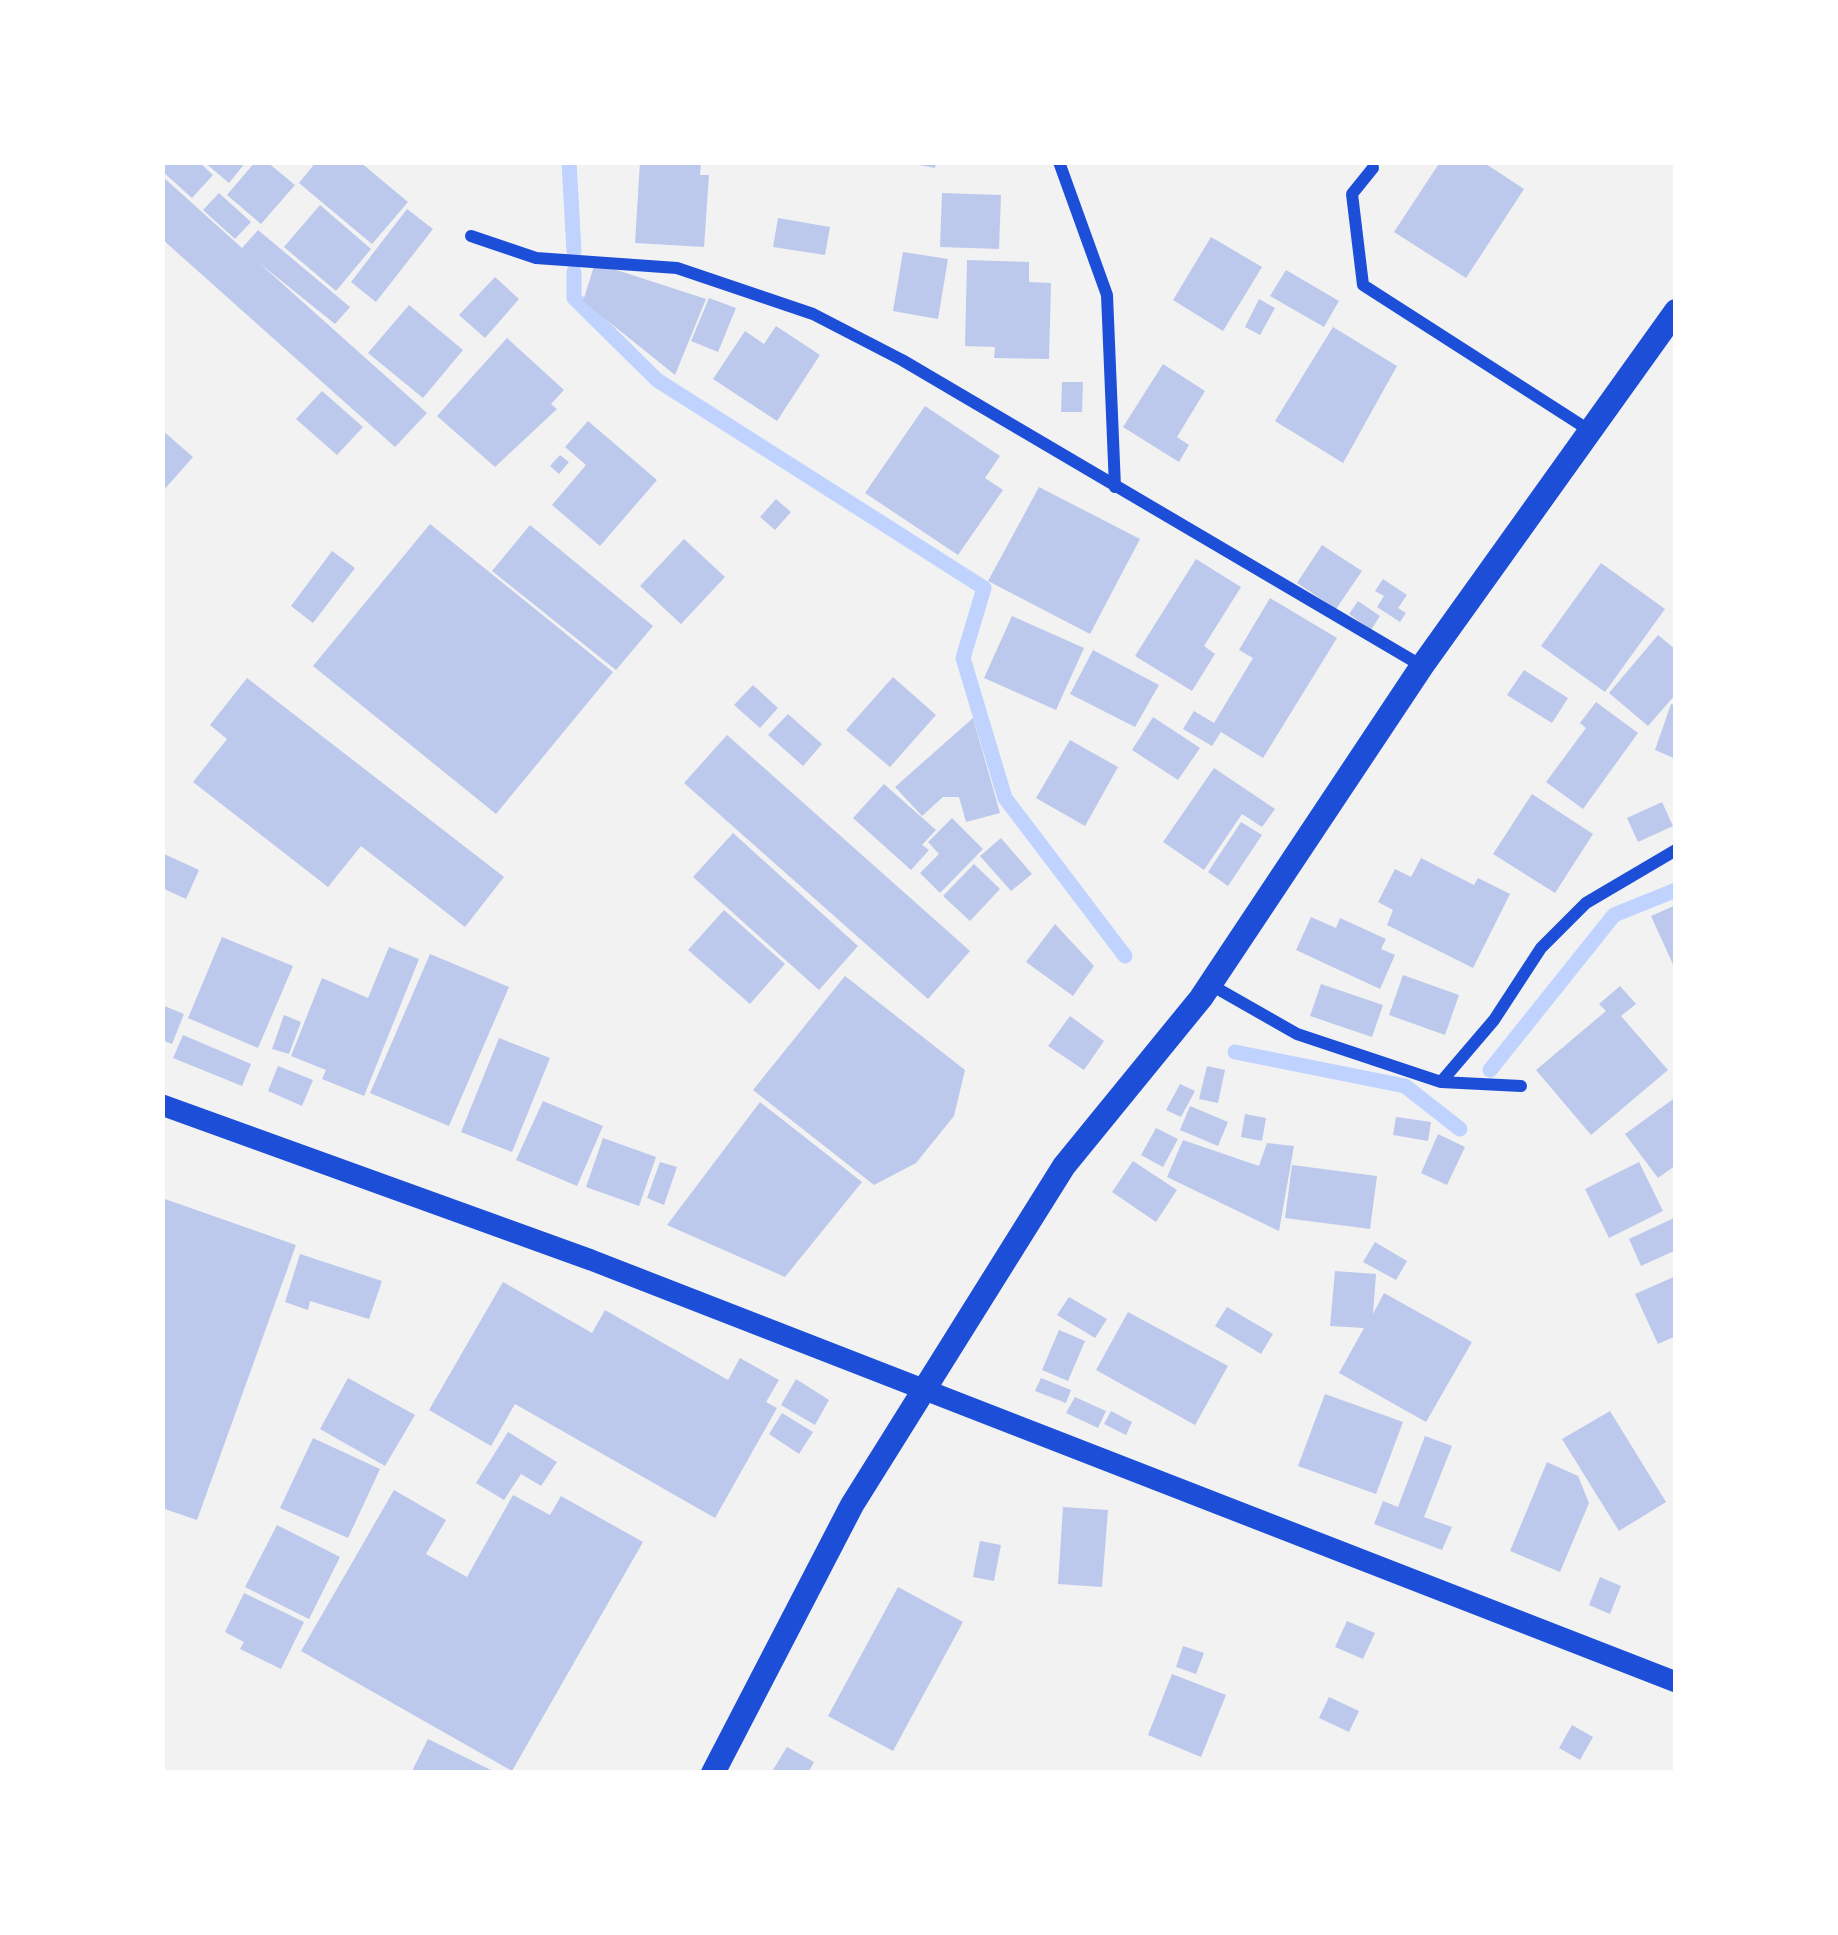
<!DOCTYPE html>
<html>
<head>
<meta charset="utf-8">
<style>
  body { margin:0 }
  #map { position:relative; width:1838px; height:1935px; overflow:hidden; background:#f2f2f2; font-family:"PT Sans Narrow",sans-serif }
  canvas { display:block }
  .frame { position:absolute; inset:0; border:165px solid #fff; pointer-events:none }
</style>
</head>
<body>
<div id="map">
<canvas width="1838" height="1935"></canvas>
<div class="frame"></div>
</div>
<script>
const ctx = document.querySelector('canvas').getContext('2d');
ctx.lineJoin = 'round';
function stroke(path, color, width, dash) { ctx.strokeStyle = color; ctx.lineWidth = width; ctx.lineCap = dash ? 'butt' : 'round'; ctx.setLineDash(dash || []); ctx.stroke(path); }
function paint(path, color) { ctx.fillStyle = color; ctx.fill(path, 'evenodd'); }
const stream = new Path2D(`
  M 569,162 L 574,251
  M 574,272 L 574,298 L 657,380 L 984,588 L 963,658 L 1005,798 L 1125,956
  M 1235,1052 L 1405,1086 L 1460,1129
  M 1490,1070 L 1614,915 L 1676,890`);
const building = new Path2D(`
  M 162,162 L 199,162 L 213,175 L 192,198 L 162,171 Z
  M 204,162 L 246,162 L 229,183 Z
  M 255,162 L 267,162 L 295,185 L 261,224 L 227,195 Z
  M 316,162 L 360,162 L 408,202 L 372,244 L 299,183 Z
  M 640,162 L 701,162 L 700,175 L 709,175 L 704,247 L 635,243 Z
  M 904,162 L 936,162 L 935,168 Z
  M 1440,162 L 1483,162 L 1524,189 L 1466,278 L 1394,232 Z
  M 162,176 L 242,248 L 258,230 L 350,307 L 335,324 L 258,262 L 427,413 L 395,447 L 162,239 Z
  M 219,193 L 251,222 L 235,239 L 203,210 Z
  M 942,193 L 1001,195 L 999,249 L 940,247 Z
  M 320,205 L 371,249 L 336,291 L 284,247 Z
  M 407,209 L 433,229 L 376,302 L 351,282 Z
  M 778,218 L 830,227 L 825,255 L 773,247 Z
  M 1211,237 L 1262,267 L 1223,331 L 1173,300 Z
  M 903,252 L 948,259 L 938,319 L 893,311 Z
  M 967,260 L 1029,262 L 1029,282 L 1051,283 L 1049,359 L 994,358 L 995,347 L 965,346 Z
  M 595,263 L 706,299 L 675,375 L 583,301 Z
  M 1286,270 L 1339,301 L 1324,327 L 1270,296 Z
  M 495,277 L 519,299 L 485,338 L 459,315 Z
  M 709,298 L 736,308 L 718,352 L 691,341 Z
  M 1259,299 L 1275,308 L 1260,335 L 1245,327 Z
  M 409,305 L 463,350 L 423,398 L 368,353 Z
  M 776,326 L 820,355 L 777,421 L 713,379 L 745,331 L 764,344 Z
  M 1333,327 L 1397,366 L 1343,463 L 1275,421 Z
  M 507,338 L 564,390 L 551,404 L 557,409 L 495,467 L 437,416 Z
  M 1163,364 L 1205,391 L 1177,437 L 1189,445 L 1179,462 L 1123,427 Z
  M 1062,382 L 1083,382 L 1082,412 L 1061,412 Z
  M 322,391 L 363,427 L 337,455 L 296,419 Z
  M 925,406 L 1000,456 L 985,478 L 1003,490 L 958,555 L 865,493 Z
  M 588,421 L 657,480 L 600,546 L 552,505 L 586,465 L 565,447 Z
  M 162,430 L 193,457 L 162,492 Z
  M 560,455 L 569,462 L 559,474 L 550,466 Z
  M 1039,487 L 1140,539 L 1090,634 L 988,581 Z
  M 776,499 L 791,512 L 775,530 L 760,517 Z
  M 430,524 L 613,672 L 496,814 L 313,666 Z
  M 530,525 L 653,626 L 616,670 L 492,571 Z
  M 684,539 L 725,577 L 681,624 L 640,586 Z
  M 1322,545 L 1362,571 L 1336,609 L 1297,583 Z
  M 332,551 L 355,568 L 313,623 L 291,606 Z
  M 1196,559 L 1241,587 L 1204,646 L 1215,654 L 1192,691 L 1135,656 Z
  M 1601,563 L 1665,609 L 1605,692 L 1541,646 Z
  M 1383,579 L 1407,595 L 1398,608 L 1406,613 L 1400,622 L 1377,607 L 1384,596 L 1375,591 Z
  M 1270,598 L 1337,638 L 1263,758 L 1221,732 L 1212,746 L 1183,729 L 1194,711 L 1214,723 L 1253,658 L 1239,650 Z
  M 1358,601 L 1380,616 L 1371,630 L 1349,614 Z
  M 1012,616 L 1084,648 L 1056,710 L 984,678 Z
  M 1658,635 L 1676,650 L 1676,694 L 1648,726 L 1609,693 Z
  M 1093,650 L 1159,685 L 1135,727 L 1070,694 Z
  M 1524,670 L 1568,698 L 1552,723 L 1507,695 Z
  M 893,677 L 936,715 L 890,767 L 846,730 Z
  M 247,678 L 504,877 L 465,927 L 361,846 L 328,887 L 193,782 L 227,739 L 210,725 Z
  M 753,685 L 778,708 L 760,728 L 734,705 Z
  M 1596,702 L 1638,733 L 1583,809 L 1546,782 L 1586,728 L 1580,723 Z
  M 1671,704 L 1676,706 L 1676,759 L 1655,750 Z
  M 788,714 L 822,744 L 803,766 L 768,735 Z
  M 1153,717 L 1200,748 L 1178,780 L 1132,750 Z
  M 973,718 L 1000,813 L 966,822 L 959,797 L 943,797 L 922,816 L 895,787 Z
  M 727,735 L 970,951 L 928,999 L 684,783 Z
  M 1070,740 L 1118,767 L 1085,826 L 1036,798 Z
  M 1214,768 L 1275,809 L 1262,827 L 1242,814 L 1204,870 L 1163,842 Z
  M 884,784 L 936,830 L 922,845 L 929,850 L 911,870 L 853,818 Z
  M 1532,794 L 1593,834 L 1555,893 L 1493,854 Z
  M 1662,802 L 1673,826 L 1638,842 L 1627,818 Z
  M 952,818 L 983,849 L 940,893 L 920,873 L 939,854 L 928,842 Z
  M 1241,822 L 1262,835 L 1228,886 L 1208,872 Z
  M 733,833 L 858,946 L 819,990 L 693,877 Z
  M 1001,838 L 1032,874 L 1011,891 L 980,856 Z
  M 162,853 L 199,870 L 186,899 L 162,888 Z
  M 1421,858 L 1474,885 L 1478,878 L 1510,894 L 1473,968 L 1387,925 L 1393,910 L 1378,902 L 1395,869 L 1411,877 Z
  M 974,864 L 1000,889 L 970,921 L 943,896 Z
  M 1676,905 L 1676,971 L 1651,916 Z
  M 724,910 L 785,964 L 750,1004 L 688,950 Z
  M 1311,917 L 1336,928 L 1340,918 L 1386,939 L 1381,949 L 1395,955 L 1380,989 L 1296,950 Z
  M 1055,924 L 1094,966 L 1073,996 L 1026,962 Z
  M 222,937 L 293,966 L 258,1048 L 188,1018 Z
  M 389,947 L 419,959 L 364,1096 L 322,1079 L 326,1070 L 291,1056 L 322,978 L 368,998 Z
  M 430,954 L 509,987 L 449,1126 L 370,1093 Z
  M 1403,975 L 1459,995 L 1445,1035 L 1389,1015 Z
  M 845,976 L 965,1070 L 954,1116 L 916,1163 L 874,1185 L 753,1090 Z
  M 1321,984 L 1383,1005 L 1372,1037 L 1310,1016 Z
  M 1620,986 L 1636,1004 L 1621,1016 L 1668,1070 L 1591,1135 L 1536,1070 L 1606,1011 L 1599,1004 Z
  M 162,1005 L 184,1014 L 172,1044 L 162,1040 Z
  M 284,1015 L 301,1022 L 289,1054 L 272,1049 Z
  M 1070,1016 L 1104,1041 L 1084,1070 L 1048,1046 Z
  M 183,1035 L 251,1064 L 242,1086 L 173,1058 Z
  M 499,1038 L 550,1058 L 512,1152 L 461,1132 Z
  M 278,1066 L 313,1080 L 302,1106 L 268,1091 Z
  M 1207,1066 L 1225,1070 L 1218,1103 L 1199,1099 Z
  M 1180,1084 L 1195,1091 L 1181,1117 L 1166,1110 Z
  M 1676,1097 L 1676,1165 L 1658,1178 L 1625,1134 Z
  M 543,1101 L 603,1126 L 577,1186 L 516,1160 Z
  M 760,1102 L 862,1182 L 785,1277 L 667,1225 Z
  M 1190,1106 L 1228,1122 L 1218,1146 L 1180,1130 Z
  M 1245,1114 L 1266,1118 L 1262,1141 L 1241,1137 Z
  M 1396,1117 L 1431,1122 L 1428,1141 L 1393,1135 Z
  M 1156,1128 L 1178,1139 L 1163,1167 L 1141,1155 Z
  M 1438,1134 L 1465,1147 L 1447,1185 L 1421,1173 Z
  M 603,1138 L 656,1157 L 639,1206 L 586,1187 Z
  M 1183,1140 L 1259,1166 L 1267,1143 L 1294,1146 L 1279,1231 L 1167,1177 Z
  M 1133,1161 L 1177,1190 L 1156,1222 L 1112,1192 Z
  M 660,1162 L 677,1167 L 664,1205 L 647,1198 Z
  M 1639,1162 L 1663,1211 L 1609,1238 L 1585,1189 Z
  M 1292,1165 L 1377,1176 L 1370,1229 L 1285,1218 Z
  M 162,1198 L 296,1245 L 197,1520 L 162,1508 Z
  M 1674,1218 L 1676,1250 L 1641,1266 L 1629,1239 Z
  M 1375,1242 L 1407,1261 L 1396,1280 L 1363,1262 Z
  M 300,1254 L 382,1281 L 369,1319 L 310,1301 L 308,1310 L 285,1302 Z
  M 1335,1271 L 1376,1274 L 1373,1314 L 1384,1293 L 1472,1342 L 1426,1422 L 1339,1373 L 1364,1328 L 1330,1326 Z
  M 1676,1276 L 1676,1336 L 1658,1344 L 1635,1294 Z
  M 503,1282 L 592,1333 L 605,1310 L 728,1380 L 740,1358 L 779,1380 L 766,1402 L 777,1408 L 715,1518 L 515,1404 L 491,1446 L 429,1410 Z
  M 1069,1297 L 1107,1319 L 1095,1338 L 1057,1315 Z
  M 1227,1307 L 1273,1334 L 1261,1354 L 1215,1326 Z
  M 1128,1312 L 1228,1366 L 1195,1425 L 1096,1370 Z
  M 1059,1330 L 1085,1341 L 1068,1381 L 1042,1370 Z
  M 348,1378 L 415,1415 L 385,1466 L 320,1429 Z
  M 1041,1378 L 1071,1390 L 1066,1403 L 1035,1391 Z
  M 796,1379 L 829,1400 L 815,1425 L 781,1405 Z
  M 1325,1394 L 1403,1422 L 1376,1494 L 1298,1466 Z
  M 1075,1397 L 1106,1411 L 1098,1428 L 1066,1413 Z
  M 1111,1411 L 1132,1422 L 1126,1435 L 1104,1424 Z
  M 1610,1411 L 1666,1502 L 1619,1531 L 1562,1439 Z
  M 782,1413 L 813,1432 L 799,1454 L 769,1434 Z
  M 508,1432 L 557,1462 L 541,1486 L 521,1474 L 504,1500 L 476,1483 Z
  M 1425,1436 L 1452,1446 L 1424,1517 L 1452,1527 L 1442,1550 L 1374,1524 L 1383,1501 L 1398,1507 Z
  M 313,1438 L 380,1469 L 348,1538 L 280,1508 Z
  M 1547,1462 L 1578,1476 L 1589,1503 L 1560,1572 L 1510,1551 Z
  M 394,1490 L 446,1520 L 426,1554 L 467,1577 L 513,1495 L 550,1515 L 561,1496 L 643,1542 L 512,1771 L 301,1651 Z
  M 1063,1507 L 1108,1510 L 1102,1587 L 1058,1584 Z
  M 277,1525 L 340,1557 L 309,1619 L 245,1587 Z
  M 980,1541 L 1001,1545 L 994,1581 L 973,1577 Z
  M 1600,1577 L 1621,1586 L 1610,1614 L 1589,1605 Z
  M 898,1587 L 963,1622 L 893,1751 L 828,1716 Z
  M 244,1593 L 304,1622 L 281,1669 L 240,1649 L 244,1642 L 225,1632 Z
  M 1347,1621 L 1375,1633 L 1363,1659 L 1335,1647 Z
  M 1183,1646 L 1204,1653 L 1196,1674 L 1176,1667 Z
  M 1172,1674 L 1226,1695 L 1201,1757 L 1148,1735 Z
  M 1329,1697 L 1359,1711 L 1349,1732 L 1319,1718 Z
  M 1572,1725 L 1593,1737 L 1580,1760 L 1559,1748 Z
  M 428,1739 L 497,1773 L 411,1773 Z
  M 787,1747 L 814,1762 L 808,1773 L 771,1773 Z`);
const minor = new Path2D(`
  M 1059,162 L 1107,295 L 1115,487
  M 1373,168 L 1352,194 L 1363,285 L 1592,432
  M 471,236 L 536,258 L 677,268 L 813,314 L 902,360 L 1422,666
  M 1211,985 L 1297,1034 L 1441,1082 L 1494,1020 L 1541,948 L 1586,903 L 1676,850
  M 1441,1082 L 1521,1086`);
const tertiary = new Path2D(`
  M 162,1105 L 591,1260 L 1676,1682`);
const secondary = new Path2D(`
  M 713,1773 L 852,1505 L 1064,1166 L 1201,998 L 1422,666 L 1676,311`);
stroke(stream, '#bfd3fe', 15);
paint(building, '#bdc9ec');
stroke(minor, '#1d4ed8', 12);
stroke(tertiary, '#1d4ed8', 21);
stroke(secondary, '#1d4ed8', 24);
</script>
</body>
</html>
